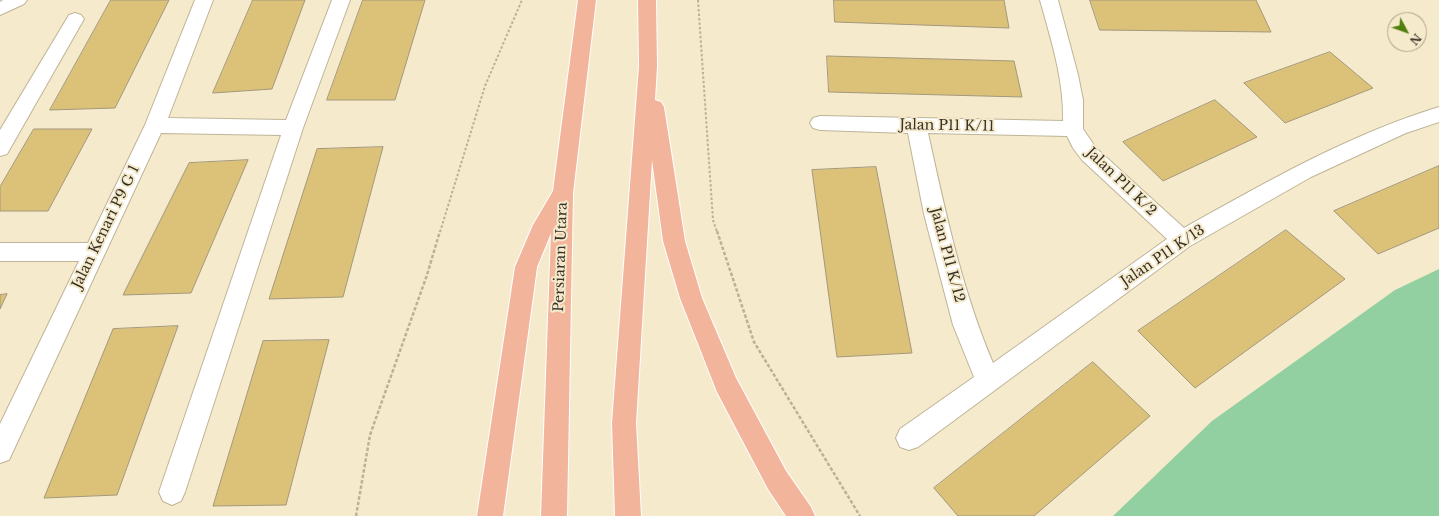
<!DOCTYPE html>
<html>
<head>
<meta charset="utf-8">
<style>
  body { margin:0 }
  #map { position:relative; width:1439px; height:516px; overflow:hidden; background:#f6eacc; font-family:"Libre Baskerville",serif }
  canvas { display:block }
  .north { position:absolute; left:1387px; top:12px; width:40px; height:40px; box-sizing:border-box; background:#f6eacc; border:1px solid #aaa08a; border-radius:50%; rotate:131deg; font-size:11px; font-weight:700; line-height:16px; text-align:center; color:#373227 }
  .north::after { content:''; display:block; margin:auto; width:14px; height:18px; background:#50800e; clip-path:polygon(50% 0,100% 100%,50% 72%,0 100%) }
</style>
</head>
<body>
<div id="map">
<canvas width="1439" height="516"></canvas>
<div class="north">N</div>
</div>
<script>
const ctx = document.querySelector('canvas').getContext('2d');
ctx.lineJoin = 'round';
function paint(path, color) { ctx.fillStyle = color; ctx.fill(path, 'evenodd'); }
function stroke(path, color, width, dash) { ctx.strokeStyle = color; ctx.lineWidth = width; ctx.lineCap = dash ? 'butt' : 'round'; ctx.setLineDash(dash || []); ctx.stroke(path); }
function label(font, color, halo, rows, align = 'center') {
  ctx.font = font + ' "Libre Baskerville",serif'; ctx.lineWidth = 4; ctx.setLineDash([]); ctx.textBaseline = 'middle'; ctx.strokeStyle = halo; ctx.fillStyle = color; for (const [text, x, y, turn = 0] of rows) {
    ctx.save(); ctx.translate(x, y); ctx.rotate((+turn || 0) * Math.PI / 180); ctx.textAlign = isNaN(turn) ? turn : align; if (halo) ctx.strokeText(text, 0, 0); ctx.fillText(text, 0, 0); ctx.restore();
  }
}
const green = new Path2D(`
  M 1439,269 L 1439,516 L 1113,516 L 1212,421 L 1395,290 Z`);
const building = new Path2D(`
  M 111,0 L 169,0 L 115,108 L 50,110 Z
  M 253,0 L 305,0 L 272,89 L 213,93 Z
  M 363,0 L 425,0 L 395,100 L 327,100 Z
  M 834,0 L 1004,0 L 1009,28 L 835,22 Z
  M 1090,0 L 1256,0 L 1271,32 L 1100,30 Z
  M 1330,52 L 1373,88 L 1285,123 L 1244,83 Z
  M 827,56 L 1014,61 L 1022,97 L 829,92 Z
  M 1215,100 L 1257,137 L 1163,181 L 1123,142 Z
  M 34,129 L 92,129 L 48,211 L 0,211 L 0,187 Z
  M 383,147 L 343,297 L 269,299 L 317,149 Z
  M 248,160 L 191,293 L 123,295 L 189,163 Z
  M 1439,166 L 1439,228 L 1378,254 L 1334,211 Z
  M 876,167 L 912,353 L 837,357 L 812,170 Z
  M 1286,230 L 1345,279 L 1195,388 L 1138,331 Z
  M 7,294 L 0,309 L 0,295 Z
  M 178,326 L 117,495 L 44,498 L 113,329 Z
  M 329,340 L 286,505 L 213,506 L 263,341 Z
  M 1093,362 L 1150,416 L 1034,516 L 958,516 L 934,488 Z`);
const pathFar1 = new Path2D(`
  M 698,0 L 713,220 L 717,232
  M 440,232 L 485,86 L 522,0`);
const path = new Path2D(`
  M 717,231 L 754,342 L 860,516
  M 356,516 L 370,435 L 427,275 L 440,231`);
const minor = new Path2D(`
  M 195,0 L 213,0 L 168,118 L 286,120 L 332,0 L 350,0 L 303,128 L 185,492 L 181,501 L 172,505 L 163,501 L 159,492 L 281,135 L 161,133 L 9,460 L 0,463 L 0,424 L 79,261 L 0,261 L 0,243 L 88,243 L 145,125 Z
  M 1040,0 L 1058,0 L 1078,75 L 1083,100 L 1083,129 L 1096,148 L 1184,228 C 1266,182 1348,135 1439,107 L 1439,122 L 1406,133 L 1311,177 L 1190,246 L 918,447 L 909,450 L 900,447 L 896,438 L 900,429 L 974,377 L 953,325 L 924,214 L 908,133 L 820,130 L 813,128 L 810,123 L 813,118 L 820,116 L 1063,121 C 1064,79 1051,40 1040,0 ZM 928,133 L 1067,136 L 1073,148 L 1082,160 L 1167,239 L 993,363 C 962,290 945,211 928,133 Z
  M 75,13 L 81,15 L 84,19 L 7,154 L 0,156 L 0,130 L 69,15 Z`);
const tertiary = new Path2D(`
  M 3,0 L 27,0 L 24,4 L 0,15 L 0,2 Z`);
const primary = new Path2D(`
  M 578,0 L 596,0 L 573,193 L 567,516 L 541,516 L 551,233 L 537,267 L 503,516 L 477,516 L 515,267 L 533,225 L 553,191 Z
  M 638,0 L 656,0 L 657,66 L 655,100 L 661,102 L 664,107 L 685,241 L 702,298 L 736,378 L 786,471 L 811,507 L 815,516 L 786,516 L 768,489 L 717,392 L 680,298 L 663,241 L 652,160 L 636,423 L 641,516 L 615,516 L 612,423 L 639,66 Z`);
const streetNames = [
  ["Jalan P11 K/11",947,126,1],
  ["Jalan P11 K/2",1121,182,44],
  ["Jalan Kenari P9 G 1",106,227,-64],
  ["Jalan P11 K/12",947,255,75],
  ["Jalan P11 K/13",1163,256,-34],
  ["Persiaran Utara",561,257,-88]
];
paint(green, '#92d0a1');
paint(building, '#dcc179');
stroke(building, '#a3987c', 1);
stroke(minor, '#beb497', 2);
stroke(tertiary, '#beb497', 2);
stroke(primary, '#fff', 2);
stroke(pathFar1, '#bbb199', 2, [2.5, 2]);
stroke(path, '#bbb199', 2.5, [3.5, 2]);
paint(minor, '#fff');
paint(tertiary, '#fff');
paint(primary, '#f2b49b');
label('14px', '#373227', '#f6eacc', streetNames);
</script>
</body>
</html>
